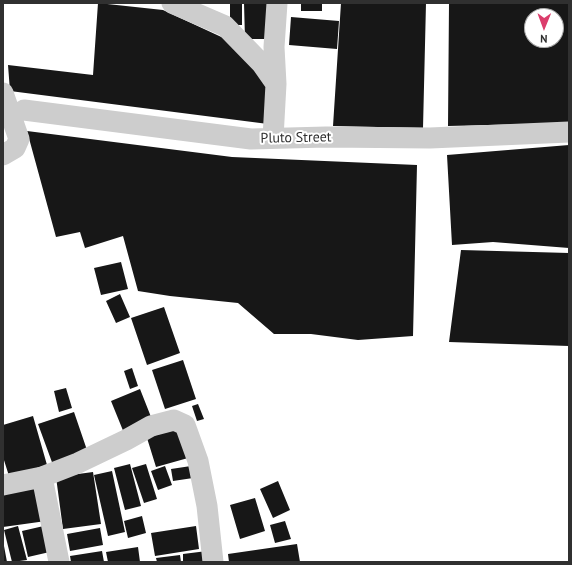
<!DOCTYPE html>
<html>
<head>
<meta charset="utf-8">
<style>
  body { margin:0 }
  #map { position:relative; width:572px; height:565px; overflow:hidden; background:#fff; font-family:"PT Sans",sans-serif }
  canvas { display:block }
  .frame { position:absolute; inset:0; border:4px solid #303030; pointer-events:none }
  .north { position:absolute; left:524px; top:8px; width:40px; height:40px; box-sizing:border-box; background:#fff; border:1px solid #acacac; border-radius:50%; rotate:181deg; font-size:11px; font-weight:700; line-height:16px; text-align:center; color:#303030 }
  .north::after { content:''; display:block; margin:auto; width:14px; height:18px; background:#db3d6c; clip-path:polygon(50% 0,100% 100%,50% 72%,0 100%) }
</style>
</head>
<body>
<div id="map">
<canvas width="572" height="565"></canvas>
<div class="frame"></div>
<div class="north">N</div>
</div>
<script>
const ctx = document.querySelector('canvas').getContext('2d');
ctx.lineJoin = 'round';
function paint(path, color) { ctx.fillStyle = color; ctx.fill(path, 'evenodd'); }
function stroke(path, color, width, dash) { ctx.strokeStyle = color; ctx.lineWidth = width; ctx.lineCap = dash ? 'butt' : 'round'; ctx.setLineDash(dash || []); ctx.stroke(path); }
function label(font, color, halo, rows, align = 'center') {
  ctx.font = font + ' "PT Sans",sans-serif'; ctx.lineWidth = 4; ctx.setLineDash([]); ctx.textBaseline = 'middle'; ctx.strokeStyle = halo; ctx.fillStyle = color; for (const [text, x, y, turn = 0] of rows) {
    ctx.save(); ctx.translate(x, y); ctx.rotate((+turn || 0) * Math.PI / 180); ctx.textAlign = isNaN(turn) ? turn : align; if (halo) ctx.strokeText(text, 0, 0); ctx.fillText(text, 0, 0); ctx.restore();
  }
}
const building = new Path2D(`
  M 98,3 L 163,10 L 230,41 L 270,85 L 268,124 L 10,91 L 8,65 L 93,75 Z
  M 230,3 L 242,3 L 242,25 L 230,25 Z
  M 244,3 L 270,3 L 270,39 L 245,39 Z
  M 301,3 L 322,3 L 322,11 L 301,11 Z
  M 341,3 L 426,3 L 423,128 L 333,126 Z
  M 449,3 L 569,3 L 569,123 L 448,126 ZM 532,16 L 556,16 L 556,40 L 532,40 Z
  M 291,17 L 339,21 L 337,49 L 289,45 Z
  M 27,131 L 232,157 L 417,165 L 413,336 L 358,340 L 311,334 L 274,334 L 238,303 L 170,296 L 138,291 L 123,236 L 85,248 L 80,232 L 56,237 Z
  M 569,145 L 569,248 L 493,242 L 452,245 L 447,155 Z
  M 461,250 L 569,253 L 569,346 L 449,342 Z
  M 121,262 L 128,289 L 101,295 L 94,268 Z
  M 120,294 L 130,317 L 116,323 L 106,301 Z
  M 164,307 L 180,353 L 147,365 L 131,318 Z
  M 183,360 L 196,399 L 165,409 L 152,370 Z
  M 132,368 L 138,386 L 130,389 L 124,371 Z
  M 66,388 L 72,408 L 59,412 L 54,391 Z
  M 140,389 L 153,422 L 124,433 L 111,401 Z
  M 198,404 L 204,419 L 197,421 L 192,406 Z
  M 74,412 L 88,453 L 53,465 L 38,424 Z
  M 33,416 L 47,465 L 9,476 L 3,457 L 3,425 Z
  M 179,428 L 188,458 L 156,467 L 147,438 Z
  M 130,464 L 141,506 L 125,510 L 114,468 Z
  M 146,464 L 157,499 L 144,503 L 132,468 Z
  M 165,466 L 172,485 L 158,490 L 151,471 Z
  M 191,466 L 193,478 L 173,481 L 171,469 Z
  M 112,471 L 125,532 L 108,536 L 94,475 Z
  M 93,472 L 101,524 L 63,529 L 56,477 Z
  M 278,481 L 290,510 L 273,518 L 260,489 Z
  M 40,483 L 46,521 L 3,527 L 3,489 Z
  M 255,498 L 265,531 L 240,539 L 230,505 Z
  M 142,516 L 146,533 L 128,538 L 124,521 Z
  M 285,521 L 291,539 L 275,543 L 270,525 Z
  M 48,525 L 54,551 L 28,557 L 22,531 Z
  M 18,526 L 27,560 L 12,562 L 4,530 Z
  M 196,526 L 199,549 L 155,556 L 151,533 Z
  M 100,528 L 103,545 L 70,551 L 67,534 Z
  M 297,544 L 300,562 L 229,562 L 228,554 Z
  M 3,546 L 4,546 L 7,562 L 3,562 Z
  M 138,547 L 140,562 L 108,562 L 106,552 Z
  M 102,551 L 104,562 L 71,562 L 70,556 Z
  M 207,551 L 209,562 L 183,562 L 183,554 Z
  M 180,555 L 181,562 L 157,562 L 156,558 Z`);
const street = new Path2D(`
  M 172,3 L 225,26 L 262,64 L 276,84 L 273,138
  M 276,84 L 274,47 L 277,3
  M 3,93 L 19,139 L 15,148 L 3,155
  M 24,110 L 251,139 L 326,137 L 430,138 L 569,132
  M 42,477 L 59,562
  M 3,485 L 42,477 L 78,463 L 126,440 L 151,426 L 174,420 L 185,425 L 198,461 L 207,506 L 213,562`);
const streetNames = [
  ["Pluto Street",296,138,-1]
];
paint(building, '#171717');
stroke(street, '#cdcdcd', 21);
label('14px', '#303030', '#fff', streetNames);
</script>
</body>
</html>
